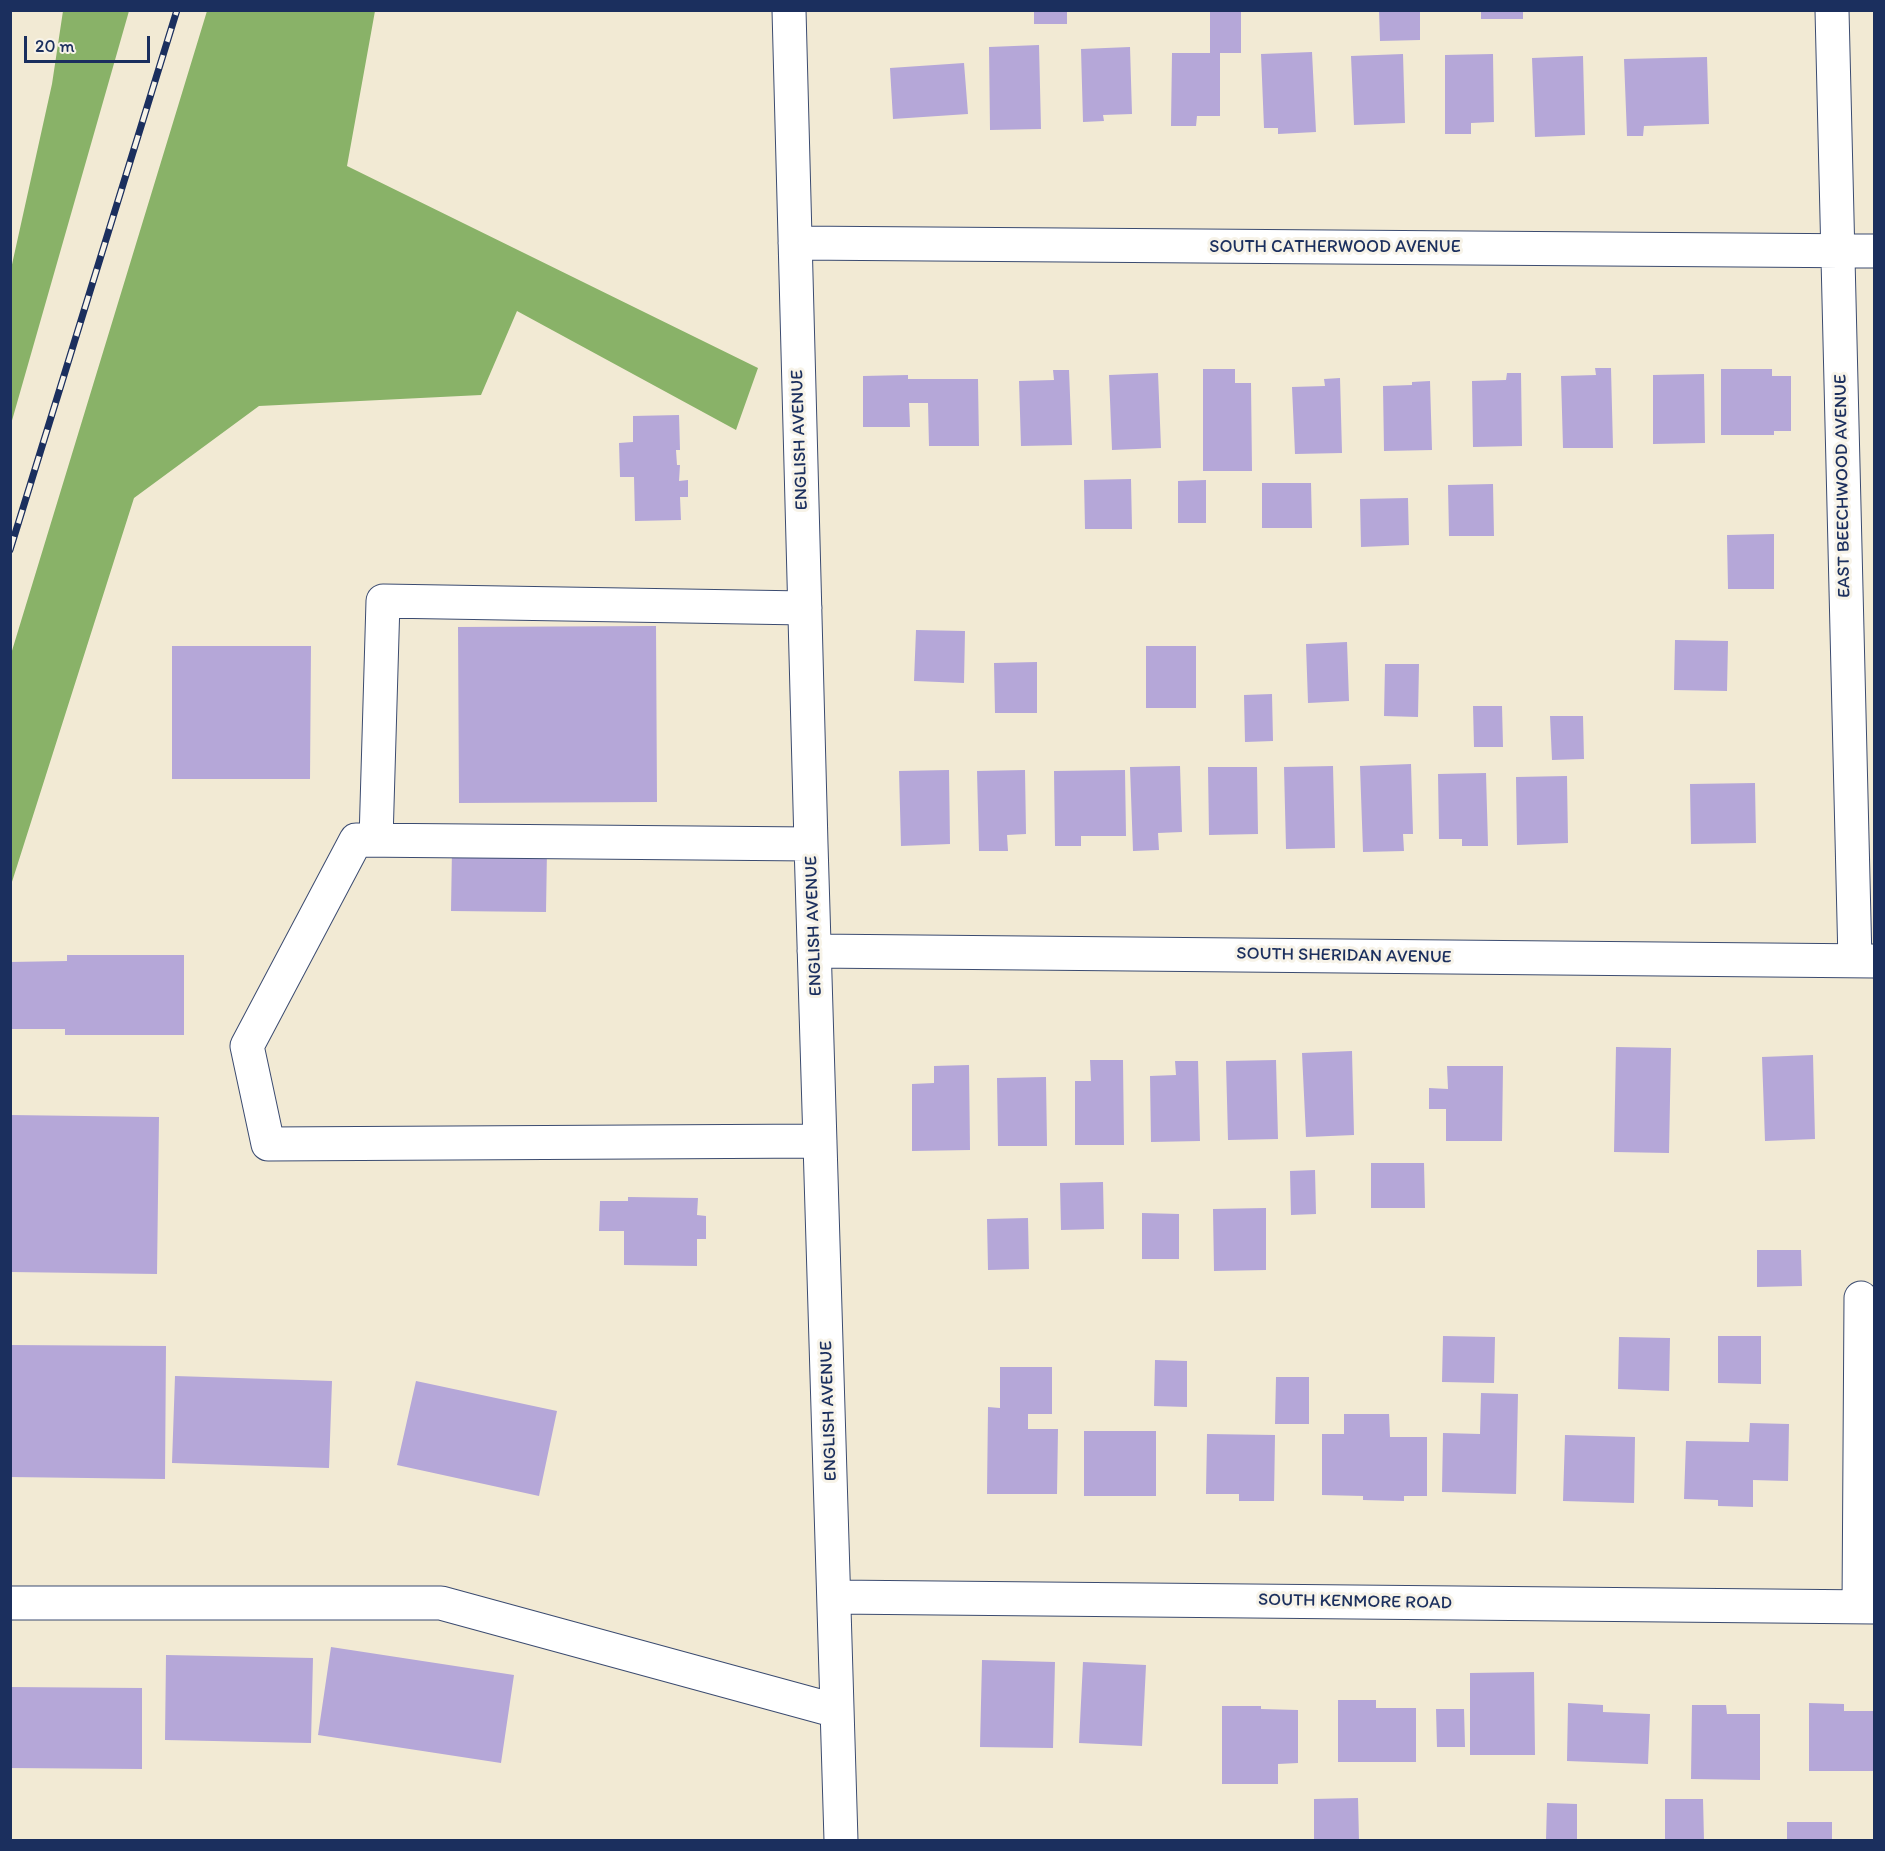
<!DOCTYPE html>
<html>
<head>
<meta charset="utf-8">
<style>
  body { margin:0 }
  #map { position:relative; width:1885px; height:1851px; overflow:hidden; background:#f2ead4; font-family:Itim,sans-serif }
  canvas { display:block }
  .frame { position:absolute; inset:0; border:12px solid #1b2f5e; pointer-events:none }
  .scale { position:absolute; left:24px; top:36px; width:126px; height:27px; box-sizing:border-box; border:3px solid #1b2f5e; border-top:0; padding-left:8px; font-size:18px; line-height:21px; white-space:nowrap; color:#1b2f5e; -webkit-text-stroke:4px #f7f3e8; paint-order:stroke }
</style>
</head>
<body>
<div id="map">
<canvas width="1885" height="1851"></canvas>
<div class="frame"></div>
<div class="scale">20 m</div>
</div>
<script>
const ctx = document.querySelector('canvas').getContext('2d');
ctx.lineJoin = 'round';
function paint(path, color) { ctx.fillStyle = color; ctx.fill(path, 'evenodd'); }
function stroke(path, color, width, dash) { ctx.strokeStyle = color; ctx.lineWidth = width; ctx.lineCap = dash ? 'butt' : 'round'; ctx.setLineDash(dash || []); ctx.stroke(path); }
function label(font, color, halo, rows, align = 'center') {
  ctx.font = font + ' Itim,sans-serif'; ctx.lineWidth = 6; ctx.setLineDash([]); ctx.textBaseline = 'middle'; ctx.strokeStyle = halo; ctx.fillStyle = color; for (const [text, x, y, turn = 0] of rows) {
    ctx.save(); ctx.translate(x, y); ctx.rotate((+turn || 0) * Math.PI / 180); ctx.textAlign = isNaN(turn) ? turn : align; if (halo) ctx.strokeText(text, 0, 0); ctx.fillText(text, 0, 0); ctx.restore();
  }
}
const forest = new Path2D(`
  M 63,11 L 129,11 L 11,424 L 11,269 L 52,84 Z
  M 207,11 L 375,11 L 347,166 L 758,368 L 736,430 L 517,311 L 481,395 L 259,406 L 134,498 L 11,885 L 11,654 Z`);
const building = new Path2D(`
  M 1034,10 L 1067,10 L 1067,24 L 1034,24 Z
  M 1210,10 L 1241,10 L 1241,53 L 1220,53 L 1220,116 L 1197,116 L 1196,126 L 1171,126 L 1172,53 L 1210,53 Z
  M 1379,10 L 1420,10 L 1420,40 L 1380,41 Z
  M 1481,10 L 1523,10 L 1523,19 L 1481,19 Z
  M 1039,45 L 1041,129 L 990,130 L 989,47 Z
  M 1130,47 L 1132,114 L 1103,115 L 1104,121 L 1083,122 L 1081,49 Z
  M 1312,52 L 1316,132 L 1278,134 L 1278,128 L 1264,128 L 1261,54 Z
  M 1403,54 L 1405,123 L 1354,125 L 1351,56 Z
  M 1493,54 L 1494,122 L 1471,123 L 1471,134 L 1445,134 L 1445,55 Z
  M 1583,56 L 1585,135 L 1535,137 L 1532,58 Z
  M 1707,57 L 1709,124 L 1644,126 L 1643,136 L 1627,136 L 1624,59 Z
  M 964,63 L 968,114 L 893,119 L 890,68 Z
  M 1595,368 L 1611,368 L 1613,448 L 1563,448 L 1561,376 L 1596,375 Z
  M 1203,369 L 1235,369 L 1235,383 L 1251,383 L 1252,471 L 1203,471 Z
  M 1721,369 L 1772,369 L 1772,376 L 1791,376 L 1791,431 L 1774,431 L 1774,435 L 1721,435 Z
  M 1053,370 L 1069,370 L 1072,445 L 1021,446 L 1019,381 L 1054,380 Z
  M 1158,373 L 1161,448 L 1112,450 L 1109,375 Z
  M 1507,373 L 1521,373 L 1522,446 L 1473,447 L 1472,381 L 1506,380 Z
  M 1704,374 L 1705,443 L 1653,444 L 1653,375 Z
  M 908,375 L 908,379 L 978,379 L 979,446 L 929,446 L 928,403 L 909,403 L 910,427 L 863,427 L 863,376 Z
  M 1340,378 L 1342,453 L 1295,454 L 1292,387 L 1325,386 L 1324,379 Z
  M 1430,381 L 1432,450 L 1384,451 L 1383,386 L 1412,385 L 1412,382 Z
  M 679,415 L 680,450 L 676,450 L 677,465 L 680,465 L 679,481 L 688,480 L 688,497 L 680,497 L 681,520 L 635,521 L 634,477 L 620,477 L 619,443 L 633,442 L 633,416 Z
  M 1131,479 L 1132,529 L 1085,529 L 1084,480 Z
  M 1206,480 L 1206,523 L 1178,523 L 1178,481 Z
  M 1262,483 L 1311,483 L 1312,528 L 1262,528 Z
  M 1493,484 L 1494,536 L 1449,536 L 1448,485 Z
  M 1408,498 L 1409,545 L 1361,547 L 1360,499 Z
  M 1774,534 L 1774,589 L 1728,589 L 1727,535 Z
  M 656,626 L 657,802 L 459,803 L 458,627 Z
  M 916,630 L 965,631 L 964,683 L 914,681 Z
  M 1675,640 L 1728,641 L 1727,691 L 1674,690 Z
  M 1347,642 L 1349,701 L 1308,703 L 1306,644 Z
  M 172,646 L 311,646 L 310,779 L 172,779 Z
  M 1146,646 L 1196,646 L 1196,708 L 1146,708 Z
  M 1037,662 L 1037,713 L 995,713 L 994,663 Z
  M 1385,664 L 1419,664 L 1418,717 L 1384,716 Z
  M 1272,694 L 1273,741 L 1245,742 L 1244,695 Z
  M 1473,706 L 1502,706 L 1503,747 L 1474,747 Z
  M 1550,716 L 1583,716 L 1584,759 L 1552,760 Z
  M 1411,764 L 1413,834 L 1403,834 L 1404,851 L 1363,852 L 1360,766 Z
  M 1180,766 L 1182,832 L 1158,833 L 1159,850 L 1133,851 L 1130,767 Z
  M 1333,766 L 1335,848 L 1286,849 L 1284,767 Z
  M 1208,767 L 1257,767 L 1258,834 L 1209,835 Z
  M 949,770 L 950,844 L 901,846 L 899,771 Z
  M 1025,770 L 1026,834 L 1007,835 L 1008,851 L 979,851 L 977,771 Z
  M 1125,770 L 1126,836 L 1081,836 L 1081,846 L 1055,846 L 1054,771 Z
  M 1486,773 L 1488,846 L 1462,846 L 1462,839 L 1439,839 L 1438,774 Z
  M 1567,776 L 1568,843 L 1517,845 L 1516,777 Z
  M 1755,783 L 1756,843 L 1691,844 L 1690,784 Z
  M 452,848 L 547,850 L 546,912 L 451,911 Z
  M 67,955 L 184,955 L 184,1035 L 65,1035 L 65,1029 L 10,1029 L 10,962 L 67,961 Z
  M 1616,1047 L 1671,1048 L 1669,1153 L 1614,1152 Z
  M 1352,1051 L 1354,1135 L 1306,1137 L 1302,1053 Z
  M 1813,1055 L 1815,1139 L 1765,1141 L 1762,1057 Z
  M 1090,1060 L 1123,1060 L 1124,1145 L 1075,1145 L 1075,1081 L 1091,1081 Z
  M 1276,1060 L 1278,1139 L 1228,1140 L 1226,1061 Z
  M 1175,1061 L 1198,1061 L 1200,1141 L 1151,1142 L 1150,1076 L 1176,1075 Z
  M 969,1065 L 970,1150 L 912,1151 L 912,1084 L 934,1083 L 934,1066 Z
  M 1447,1066 L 1503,1066 L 1502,1141 L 1446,1141 L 1446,1109 L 1429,1109 L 1429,1088 L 1448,1089 Z
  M 1046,1077 L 1047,1146 L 998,1146 L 997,1078 Z
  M 10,1115 L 159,1117 L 157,1274 L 10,1272 Z
  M 1371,1163 L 1424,1163 L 1425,1208 L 1371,1208 Z
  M 1315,1170 L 1316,1214 L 1291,1215 L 1290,1171 Z
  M 1103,1182 L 1104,1229 L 1061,1230 L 1060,1183 Z
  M 628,1197 L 698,1198 L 697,1215 L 706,1216 L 706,1239 L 697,1239 L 697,1266 L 624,1265 L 624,1231 L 599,1231 L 600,1201 L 628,1201 Z
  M 1266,1208 L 1266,1270 L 1214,1271 L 1213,1209 Z
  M 1142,1213 L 1179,1214 L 1179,1259 L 1142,1259 Z
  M 1028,1218 L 1029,1269 L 988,1270 L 987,1219 Z
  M 1757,1250 L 1801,1250 L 1802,1286 L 1757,1287 Z
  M 1443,1336 L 1495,1337 L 1494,1383 L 1442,1382 Z
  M 1718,1336 L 1761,1336 L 1761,1384 L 1718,1383 Z
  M 1619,1337 L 1670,1338 L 1669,1391 L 1618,1389 Z
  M 10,1345 L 166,1346 L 165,1479 L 10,1477 Z
  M 1155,1360 L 1187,1361 L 1187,1407 L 1154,1406 Z
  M 1000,1367 L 1052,1367 L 1052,1414 L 1028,1414 L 1028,1429 L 1058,1429 L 1057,1494 L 987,1494 L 988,1407 L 1000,1408 Z
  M 175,1376 L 332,1381 L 329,1468 L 172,1463 Z
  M 1276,1377 L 1309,1377 L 1309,1424 L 1275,1424 Z
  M 416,1381 L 557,1411 L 539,1496 L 397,1465 Z
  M 1481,1393 L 1518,1394 L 1516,1494 L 1442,1492 L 1443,1433 L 1480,1434 Z
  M 1344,1414 L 1389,1414 L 1390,1437 L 1427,1437 L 1427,1496 L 1404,1496 L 1404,1501 L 1363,1500 L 1363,1496 L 1322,1495 L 1322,1434 L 1344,1434 Z
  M 1750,1423 L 1789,1424 L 1788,1481 L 1753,1480 L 1753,1507 L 1718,1506 L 1718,1500 L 1684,1499 L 1686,1441 L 1749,1442 Z
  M 1084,1431 L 1156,1431 L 1156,1496 L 1084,1496 Z
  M 1207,1434 L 1275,1435 L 1274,1501 L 1239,1501 L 1239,1494 L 1206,1494 Z
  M 1565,1435 L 1635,1437 L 1634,1503 L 1563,1501 Z
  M 331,1647 L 514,1675 L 501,1763 L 318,1735 Z
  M 166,1655 L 313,1658 L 311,1743 L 165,1740 Z
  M 982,1660 L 1055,1662 L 1053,1748 L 980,1747 Z
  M 1083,1662 L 1146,1665 L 1142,1746 L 1079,1743 Z
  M 1534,1672 L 1535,1755 L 1470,1755 L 1470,1673 Z
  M 10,1687 L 142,1688 L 142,1769 L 10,1768 Z
  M 1338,1700 L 1376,1700 L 1376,1708 L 1416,1708 L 1416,1762 L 1338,1762 Z
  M 1568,1703 L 1603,1705 L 1603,1712 L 1650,1714 L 1648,1764 L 1567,1761 Z
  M 1809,1703 L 1844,1704 L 1844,1711 L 1874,1711 L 1874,1771 L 1809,1771 Z
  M 1692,1705 L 1726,1705 L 1727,1714 L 1760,1714 L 1760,1780 L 1691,1779 Z
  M 1222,1706 L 1261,1706 L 1261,1709 L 1298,1710 L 1298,1763 L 1278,1764 L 1278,1784 L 1222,1784 Z
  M 1436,1709 L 1464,1709 L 1465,1747 L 1437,1747 Z
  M 1358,1798 L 1359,1840 L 1314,1840 L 1314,1799 Z
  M 1665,1799 L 1703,1799 L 1704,1840 L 1665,1840 Z
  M 1547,1803 L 1577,1804 L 1577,1840 L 1546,1840 Z
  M 1787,1822 L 1832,1822 L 1832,1840 L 1787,1840 Z`);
const minor = new Path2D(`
  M 789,10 L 811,844 L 841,1840
  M 1832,10 L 1855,961
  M 795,243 L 1874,251
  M 376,840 L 383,601 L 805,608
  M 811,844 L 356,840 L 247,1046 L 268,1144 L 820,1141
  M 814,951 L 1874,961
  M 835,1597 L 1874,1607
  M 10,1603 L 441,1603 L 837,1711
  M 1859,1607 L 1861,1298`);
const rail = new Path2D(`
  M 10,550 L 177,10`);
const streetNames = [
  ["SOUTH CATHERWOOD AVENUE",1335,247],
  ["ENGLISH AVENUE",800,440,-92],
  ["EAST BEECHWOOD AVENUE",1843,486,-91],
  ["ENGLISH AVENUE",814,926,-92],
  ["SOUTH SHERIDAN AVENUE",1344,956,1],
  ["ENGLISH AVENUE",829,1411,-92],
  ["SOUTH KENMORE ROAD",1355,1602,1]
];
paint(forest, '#89b268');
paint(building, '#b5a7d8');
stroke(minor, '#3b4b70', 35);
stroke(minor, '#fff', 33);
stroke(rail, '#1b2f5e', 7);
stroke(rail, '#f7f3e8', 4.5, [14]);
label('18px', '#1b2f5e', '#f7f3e8', streetNames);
</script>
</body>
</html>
